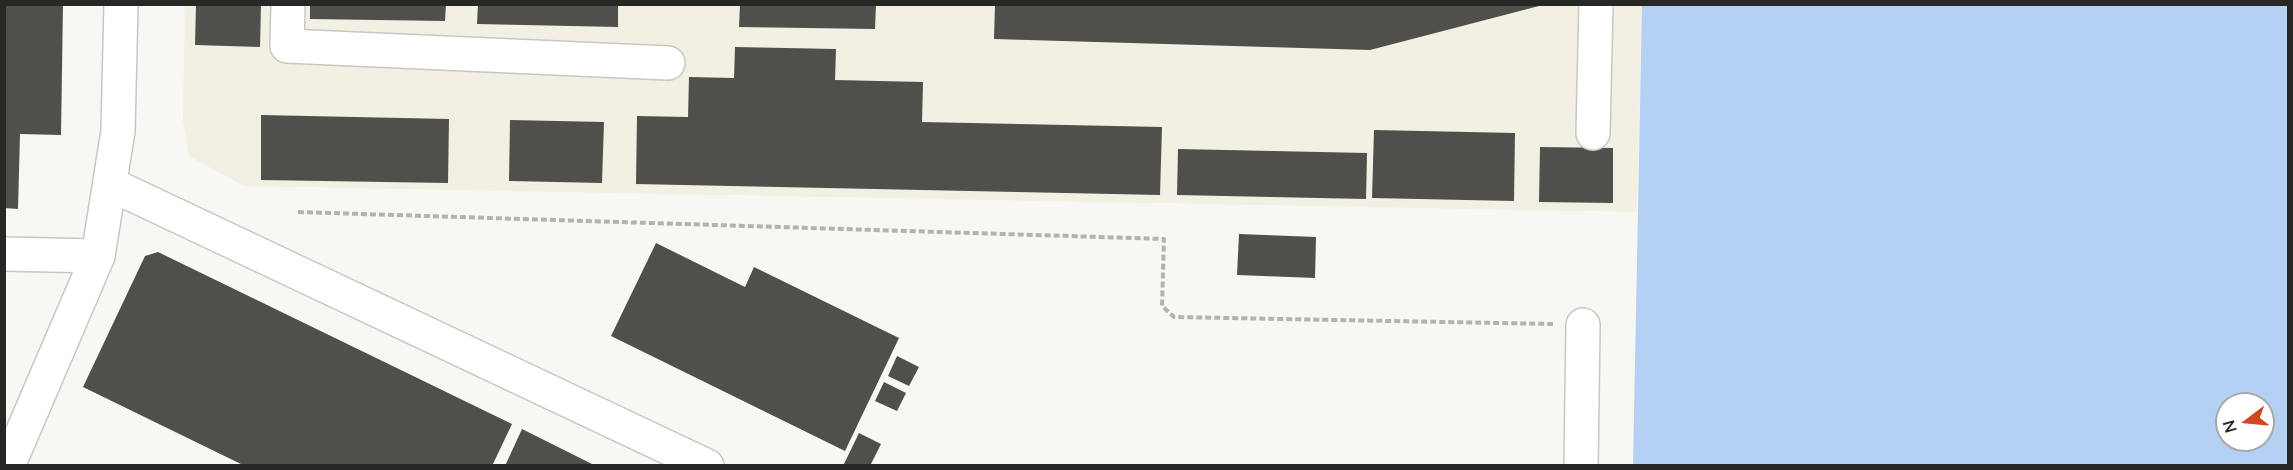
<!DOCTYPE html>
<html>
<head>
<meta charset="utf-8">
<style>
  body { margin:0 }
  #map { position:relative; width:2293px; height:470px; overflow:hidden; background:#f8f7f3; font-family:Lato,sans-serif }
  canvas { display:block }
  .frame { position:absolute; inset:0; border:6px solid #272725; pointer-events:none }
  .north { position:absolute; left:2215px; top:392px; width:60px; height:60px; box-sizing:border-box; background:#fff; border:2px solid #a9a9a8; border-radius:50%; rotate:254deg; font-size:16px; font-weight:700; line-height:24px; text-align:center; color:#272725 }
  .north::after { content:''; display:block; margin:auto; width:21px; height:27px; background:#d04722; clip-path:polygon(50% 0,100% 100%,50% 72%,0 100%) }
</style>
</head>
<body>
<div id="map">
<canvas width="2293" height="470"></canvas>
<div class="frame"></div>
<div class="north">N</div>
</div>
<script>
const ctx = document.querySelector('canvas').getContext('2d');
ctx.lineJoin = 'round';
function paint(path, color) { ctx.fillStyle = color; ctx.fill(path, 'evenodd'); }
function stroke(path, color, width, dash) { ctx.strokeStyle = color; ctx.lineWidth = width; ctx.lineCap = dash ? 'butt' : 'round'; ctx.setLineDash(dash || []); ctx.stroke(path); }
const built = new Path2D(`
  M 185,5 L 1642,5 L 1637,212 L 244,186 L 189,156 L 183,120 Z`);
const water = new Path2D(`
  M 1642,5 L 2288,5 L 2288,465 L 1633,465 ZM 2227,404 L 2263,404 L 2263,440 L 2227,440 Z`);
const building = new Path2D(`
  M 4,4 L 63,4 L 61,135 L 20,134 L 18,209 L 4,208 Z
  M 196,4 L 261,4 L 260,47 L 195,45 Z
  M 310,4 L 446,4 L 445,21 L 310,19 Z
  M 478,4 L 618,4 L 618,27 L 477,24 Z
  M 740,4 L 876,4 L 875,29 L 739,27 Z
  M 995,4 L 1539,4 L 1539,6 L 1370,50 L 994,39 Z
  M 735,47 L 836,49 L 835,80 L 923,82 L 922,122 L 1162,127 L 1160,195 L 636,184 L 637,116 L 688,117 L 689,77 L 734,78 Z
  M 261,115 L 449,119 L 448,183 L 261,180 Z
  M 510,120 L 604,122 L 602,183 L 509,181 Z
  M 1374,130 L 1515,133 L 1514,201 L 1372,198 Z
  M 1540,147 L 1613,148 L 1613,203 L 1539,202 Z
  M 1178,149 L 1367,153 L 1366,199 L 1177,195 Z
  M 1239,234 L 1316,237 L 1315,278 L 1237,275 Z
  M 656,243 L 745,287 L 754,267 L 899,338 L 845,451 L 611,336 Z
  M 158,252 L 512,424 L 492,466 L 245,466 L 83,387 L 145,256 Z
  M 897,356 L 919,367 L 909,386 L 888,376 Z
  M 884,382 L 906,393 L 897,411 L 875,401 Z
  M 522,429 L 596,466 L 505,466 Z
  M 859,433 L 881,444 L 870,466 L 843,466 Z`);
const path = new Path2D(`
  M 298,212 L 1164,239 L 1162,306 L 1174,317 L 1553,324`);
const minor = new Path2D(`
  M 288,4 L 287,46 L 668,63
  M 1593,133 L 1596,4
  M 110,184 L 707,466
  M 4,254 L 98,256
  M 8,466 L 98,256 L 118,131 L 121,4
  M 1581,466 L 1583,325`);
paint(built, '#f2efe3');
paint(water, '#b4d0f3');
paint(building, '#504f4c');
stroke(minor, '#c8c7c3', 36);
stroke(path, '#b3b2af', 4, [6, 3]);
stroke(minor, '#fff', 33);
</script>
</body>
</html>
